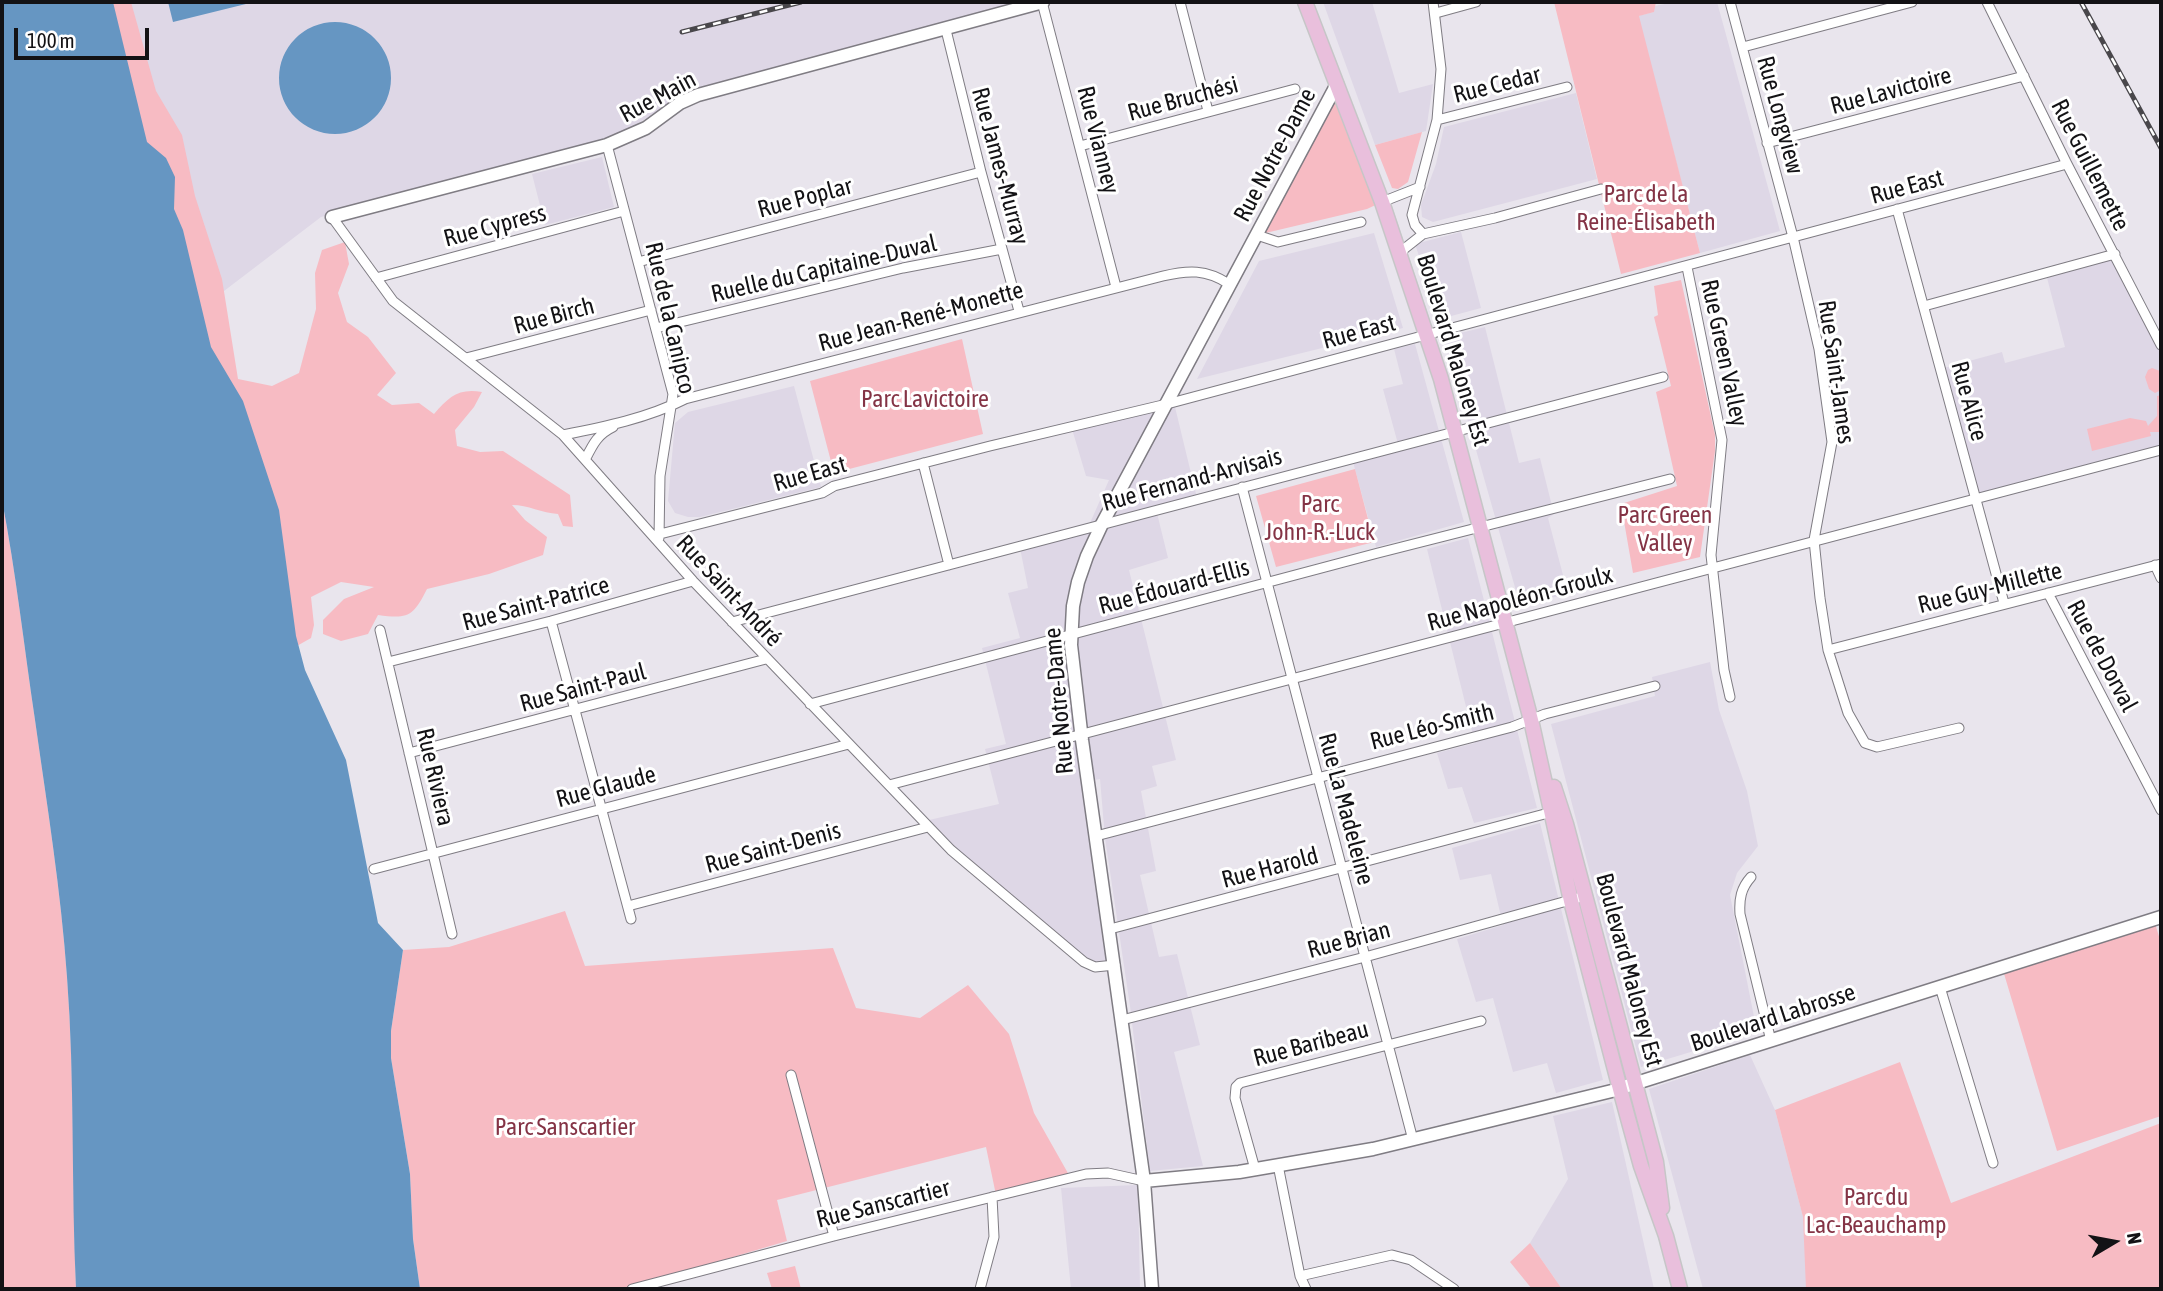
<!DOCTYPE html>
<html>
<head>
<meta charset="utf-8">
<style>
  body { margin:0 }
  #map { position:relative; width:2163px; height:1291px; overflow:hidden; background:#e9e5ed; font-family:"Asap Condensed",sans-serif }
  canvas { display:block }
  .frame { position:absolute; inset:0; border:4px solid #131215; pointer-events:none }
  .north { position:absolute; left:2079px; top:1207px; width:70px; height:70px; -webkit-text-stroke:5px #fff; paint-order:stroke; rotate:80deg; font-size:19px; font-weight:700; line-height:28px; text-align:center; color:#131215 }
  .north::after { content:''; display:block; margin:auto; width:24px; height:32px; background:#131215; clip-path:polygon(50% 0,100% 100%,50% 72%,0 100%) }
  .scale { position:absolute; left:14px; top:28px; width:135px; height:32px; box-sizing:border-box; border:4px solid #131215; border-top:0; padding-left:9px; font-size:21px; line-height:24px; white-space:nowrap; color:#131215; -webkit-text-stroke:5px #fff; paint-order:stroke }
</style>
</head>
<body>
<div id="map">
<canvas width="2163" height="1291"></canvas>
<div class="frame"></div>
<div class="north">N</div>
<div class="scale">100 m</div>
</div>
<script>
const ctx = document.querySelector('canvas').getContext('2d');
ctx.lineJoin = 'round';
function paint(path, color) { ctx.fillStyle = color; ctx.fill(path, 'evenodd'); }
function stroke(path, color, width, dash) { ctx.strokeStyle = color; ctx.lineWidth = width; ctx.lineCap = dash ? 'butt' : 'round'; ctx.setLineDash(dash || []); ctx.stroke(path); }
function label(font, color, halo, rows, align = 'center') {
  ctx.font = font + ' "Asap Condensed",sans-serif'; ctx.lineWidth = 6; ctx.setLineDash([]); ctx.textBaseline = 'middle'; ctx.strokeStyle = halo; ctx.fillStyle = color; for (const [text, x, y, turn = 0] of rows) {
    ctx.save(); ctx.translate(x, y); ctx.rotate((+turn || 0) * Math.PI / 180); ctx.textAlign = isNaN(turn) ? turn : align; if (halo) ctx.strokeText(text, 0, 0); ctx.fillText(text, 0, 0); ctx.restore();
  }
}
const built = new Path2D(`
  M 91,2 L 1035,2 L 673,102 L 596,149 L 321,217 L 186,320 Z
  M 1323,2 L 1372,2 L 1399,93 L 1433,84 L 1426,131 L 1375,145 Z
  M 1674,2 L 1717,2 L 1780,231 L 1700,253 L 1638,16 L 1653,12 L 1655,6 Z
  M 1576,93 L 1597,179 L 1433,222 L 1422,217 L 1421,205 L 1436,164 L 1444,127 Z
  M 602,157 L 614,207 L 545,225 L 532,174 Z
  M 1461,232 L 1481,308 L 1440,319 L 1415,244 Z
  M 1374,233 L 1403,328 L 1197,379 L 1259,261 Z
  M 2115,254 L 2161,345 L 2161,450 L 1976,499 L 1940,369 L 2002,352 L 2005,363 L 2065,347 L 2046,274 Z
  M 1485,327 L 1519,463 L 1540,458 L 1554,514 L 1548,518 L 1568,594 L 1520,605 L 1444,337 Z
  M 1415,344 L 1464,522 L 1376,547 L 1352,458 L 1398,444 L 1383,389 L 1403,384 L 1394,349 Z
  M 794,386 L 821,487 L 700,517 L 688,517 L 675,513 L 668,501 L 675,423 L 688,412 Z
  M 1175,407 L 1197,498 L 1156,509 L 1168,558 L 1129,570 L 1176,760 L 1152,766 L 1157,786 L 1141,791 L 1156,871 L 1140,875 L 1159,957 L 1177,954 L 1200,1045 L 1174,1052 L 1203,1166 L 1150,1171 L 1130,1006 L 1105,838 L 1100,779 L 1088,781 L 1115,965 L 1095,967 L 928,827 L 929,820 L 999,804 L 985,749 L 1006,744 L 982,648 L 1020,638 L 1008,593 L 1028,588 L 1019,543 L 1090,523 L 1109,480 L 1086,476 L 1072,429 Z
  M 1468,538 L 1537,808 L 1474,823 L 1462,787 L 1448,789 L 1437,753 L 1475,743 L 1427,549 Z
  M 1710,662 L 1719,710 L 1747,791 L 1758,846 L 1737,873 L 1730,895 L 1757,1032 L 1641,1067 L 1551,724 L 1655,696 L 1652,677 Z
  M 1540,823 L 1603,1080 L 1556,1093 L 1547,1063 L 1513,1072 L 1493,998 L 1476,1002 L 1457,939 L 1503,925 L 1491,874 L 1460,880 L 1452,848 Z
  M 1750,1055 L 1775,1110 L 1822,1289 L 1703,1289 L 1649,1089 Z
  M 1612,1102 L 1654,1289 L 1562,1289 L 1530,1243 L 1568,1179 L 1553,1116 Z
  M 1138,1185 L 1140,1289 L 1071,1289 L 1061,1188 Z`);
const green = new Path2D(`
  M 97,2 L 131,2 L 156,91 L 182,135 L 195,196 L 222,279 L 238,379 L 272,386 L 299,373 L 316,309 L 315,273 L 322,250 L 345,242 L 349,264 L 338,293 L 347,322 L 368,337 L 396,373 L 377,395 L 392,405 L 419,403 L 434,414 C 449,397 458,388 482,392 L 474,407 L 455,430 L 457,446 L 480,452 L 503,451 L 570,495 L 573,527 L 563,526 L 558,514 C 542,513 528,505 512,505 L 525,520 L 547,537 L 543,555 L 489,574 L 427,589 C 413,617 408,619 378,615 L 368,634 L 341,641 L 323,634 L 323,620 L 344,599 L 374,587 L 341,582 L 311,597 L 314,625 L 311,638 L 288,651 L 223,407 Z
  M 1554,2 L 1656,2 L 1654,12 L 1639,16 L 1700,253 L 1621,274 Z
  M 1337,84 L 1382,202 L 1367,209 L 1257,235 Z
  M 1422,132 L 1408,182 L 1398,189 L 1392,188 L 1375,145 Z
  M 1681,280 L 1715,435 L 1715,451 L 1700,557 L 1633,573 L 1621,504 L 1677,486 L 1656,392 L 1671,386 L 1654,317 L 1658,315 L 1654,286 Z
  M 962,339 L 983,434 L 834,473 L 810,381 Z
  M 2152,368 L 2160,371 L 2161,390 L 2155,393 L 2149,389 L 2145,377 L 2148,370 Z
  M 2161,395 L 2161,432 L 2150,432 L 2151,436 L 2092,451 L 2087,429 L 2130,418 L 2146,421 L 2148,426 L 2157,416 L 2157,396 Z
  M 1355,469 L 1374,542 L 1276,567 L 1256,496 Z
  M 2,500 C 16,573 24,646 35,720 C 47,805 61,891 67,977 C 75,1081 72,1185 76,1289 L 2,1289 Z
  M 565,911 L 585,966 L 833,948 L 856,1008 L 920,1018 L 968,985 L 1009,1034 L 1034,1113 L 1069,1175 L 996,1195 L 986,1147 L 777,1200 L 787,1241 L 625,1289 L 420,1289 L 413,1239 L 410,1174 L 391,1058 L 391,1031 L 403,950 L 449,947 Z
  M 2154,920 L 2161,943 L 2161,1116 L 2057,1151 L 2002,967 Z
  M 1900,1062 L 1951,1203 L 2161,1123 L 2161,1289 L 1806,1289 L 1803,1217 L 1775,1110 Z
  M 1530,1243 L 1562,1289 L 1532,1289 L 1510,1262 Z
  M 795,1266 L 801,1289 L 772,1289 L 767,1273 Z`);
const water = new Path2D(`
  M 2,2 L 113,2 L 147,142 L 166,158 L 175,177 L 174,209 L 183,230 L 211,347 L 243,401 L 279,510 L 296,636 L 305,670 L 346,760 L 378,923 L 403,950 L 391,1031 L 391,1058 L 410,1174 L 413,1239 L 420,1289 L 76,1289 C 71,1185 75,1081 67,977 C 61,891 47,805 35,720 C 24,646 16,573 2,500 Z
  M 168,2 L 254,2 L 173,22 Z
  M279 78a56 56 0 1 1 112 0a56 56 0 1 1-112 0Z`);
const minor = new Path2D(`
  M 1042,2 L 1116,287
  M 1180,2 L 1208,111
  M 1730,2 L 1793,237 L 1819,349 L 1832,442 L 1814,540 L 1820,598 L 1828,650 L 1848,713 L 1865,743 L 1877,747 L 1959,728
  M 1987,2 L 2067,164 L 2161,345
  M 1436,13 L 1476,2
  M 946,30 L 981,172 L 1019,311
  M 1743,47 L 1912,2
  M 1437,120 L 1567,87
  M 1767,143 L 2024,76
  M 607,145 L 673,394 L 660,476 L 659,538
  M 1080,146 L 1295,89
  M 1382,202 L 1420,187
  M 1897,209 L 2004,603
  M 332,217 L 393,301 L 563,435 L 693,581 L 951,850 L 1084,962 L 1095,967 L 1115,965
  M 1423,234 L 1415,225 L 1412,215 L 1437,120 L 1441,69 L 1433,2
  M 1257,235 L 1278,242 L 1361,222
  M 1401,255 L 1404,249 L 1423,234 L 1495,218 L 1601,189
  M 638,262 L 981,172
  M 1687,267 L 1722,440 L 1711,555 L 1724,670 L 1730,697
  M 376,278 L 624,211
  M 1924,306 L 2115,254
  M 656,328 L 903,268 L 1002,249
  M 466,358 L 651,310
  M 563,435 C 604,427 648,418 685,399 L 1163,276 C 1188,270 1206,269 1229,284
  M 586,458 C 593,444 598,434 613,427
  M 923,463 L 949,565
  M 1242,487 L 1413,1140
  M 660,534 L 822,493 L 834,486 L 990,446 L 1167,404 L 2067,164
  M 2155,565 L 2161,578
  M 2048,593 L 2161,810
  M 551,621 L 631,919
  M 732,622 L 1663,377
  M 380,630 L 452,934
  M 1828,650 L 2161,564
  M 388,662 L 551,621 L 693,581
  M 810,704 L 1378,553 L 1670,479
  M 409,753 L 766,659
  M 889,785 L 2161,450
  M 1096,836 L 1512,727 L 1545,714 L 1655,686
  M 374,869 L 849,744
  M 1751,877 C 1741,888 1739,899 1740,914 L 1771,1041
  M 628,906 L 928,827
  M 1110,929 L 1556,811
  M 1940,987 L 1993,1163
  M 1122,1020 L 1365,957 L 1585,896
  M 791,1075 L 834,1236
  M 1278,1165 L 1300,1276 L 1306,1289
  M 1255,1169 L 1235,1098 L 1236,1087 L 1240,1083 L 1481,1021
  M 1300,1276 L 1392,1255 L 1411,1260 L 1454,1289
  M 632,1289 L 834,1236 L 1086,1174 L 1108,1173 L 1144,1181
  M 980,1289 L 994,1237 L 992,1197`);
const tertiary = new Path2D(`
  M 332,217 L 607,145 L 646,128 L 680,103 L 698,95 L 1043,2
  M 1144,1181 L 1239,1172 L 1373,1149 L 1620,1089
  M 1152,1289 L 1144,1181 L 1082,740 L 1071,645 L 1073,606 L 1078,582 L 1087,556 L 1102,524 L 1337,84`);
const secondary = new Path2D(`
  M 1627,1086 L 2161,917`);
const primary = new Path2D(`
  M 1305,2 L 1382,202 L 1441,379 L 1531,720 L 1571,901 L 1620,1089 L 1641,1166 L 1666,1236 L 1680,1289
  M 1554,787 L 1566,824 L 1656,1162 L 1662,1208`);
const rail = new Path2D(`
  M 2081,2 L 2161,148
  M 682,32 L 801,2`);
const streetNames = [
  ["Rue Cedar",1497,85,-14],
  ["Rue Lavictoire",1891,91,-15],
  ["Rue Main",658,97,-28],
  ["Rue Bruchési",1183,99,-15],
  ["Rue Longview",1780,115,75],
  ["Rue Vianney",1098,140,76],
  ["Rue Notre-Dame",1275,155,-62],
  ["Rue Guillemette",2090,165,63],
  ["Rue James-Murray",1000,166,75],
  ["Rue East",1907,187,-15],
  ["Rue Poplar",805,198,-15],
  ["Rue Cypress",495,226,-15],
  ["Ruelle du Capitaine-Duval",824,269,-13],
  ["Rue Birch",554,316,-15],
  ["Rue Jean-René-Monette",921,317,-15],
  ["Rue de la Canipco",670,318,77],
  ["Rue East",1359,332,-15],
  ["Boulevard Maloney Est",1453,350,73],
  ["Rue Green Valley",1724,353,78],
  ["Rue Saint-James",1836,372,82],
  ["Rue Alice",1969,401,75],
  ["Rue East",810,474,-16],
  ["Rue Fernand-Arvisais",1192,480,-15],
  ["Rue Édouard-Ellis",1174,587,-15],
  ["Rue Guy-Millette",1990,588,-14],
  ["Rue Saint-André",729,591,47],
  ["Rue Napoléon-Groulx",1520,599,-15],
  ["Rue Saint-Patrice",536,604,-15],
  ["Rue de Dorval",2102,656,62],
  ["Rue Saint-Paul",583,688,-15],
  ["Rue Notre-Dame",1059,701,-95],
  ["Rue Léo-Smith",1432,727,-14],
  ["Rue Riviera",435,777,77],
  ["Rue Glaude",606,787,-15],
  ["Rue La Madeleine",1346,809,75],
  ["Rue Saint-Denis",773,848,-15],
  ["Rue Harold",1270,868,-15],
  ["Rue Brian",1349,940,-15],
  ["Boulevard Maloney Est",1629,970,75],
  ["Boulevard Labrosse",1773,1018,-18],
  ["Rue Baribeau",1311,1044,-15],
  ["Rue Sanscartier",883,1204,-14]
];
const parkNames = [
  ["Parc de la",1646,194],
  ["Reine-Élisabeth",1646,222],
  ["Parc Lavictoire",925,399],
  ["Parc",1320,504],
  ["John-R.-Luck",1320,532],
  ["Parc Green",1665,515],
  ["Valley",1665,543],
  ["Parc Sanscartier",565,1127],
  ["Parc du",1876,1197],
  ["Lac-Beauchamp",1876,1225]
];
paint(built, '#ded7e6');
paint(green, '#f7bbc3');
paint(water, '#6696c2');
stroke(minor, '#7f7c83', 11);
stroke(tertiary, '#7f7c83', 15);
stroke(secondary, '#7f7c83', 15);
stroke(primary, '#c6c6c7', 17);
stroke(minor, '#fff', 9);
stroke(tertiary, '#fff', 12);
stroke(secondary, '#fff', 12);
stroke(primary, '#e9bfdc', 14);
stroke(rail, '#49474b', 5);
stroke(rail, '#fff', 2.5, [8]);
label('24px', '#131215', '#fff', streetNames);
label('24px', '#843345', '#fff', parkNames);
</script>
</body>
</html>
